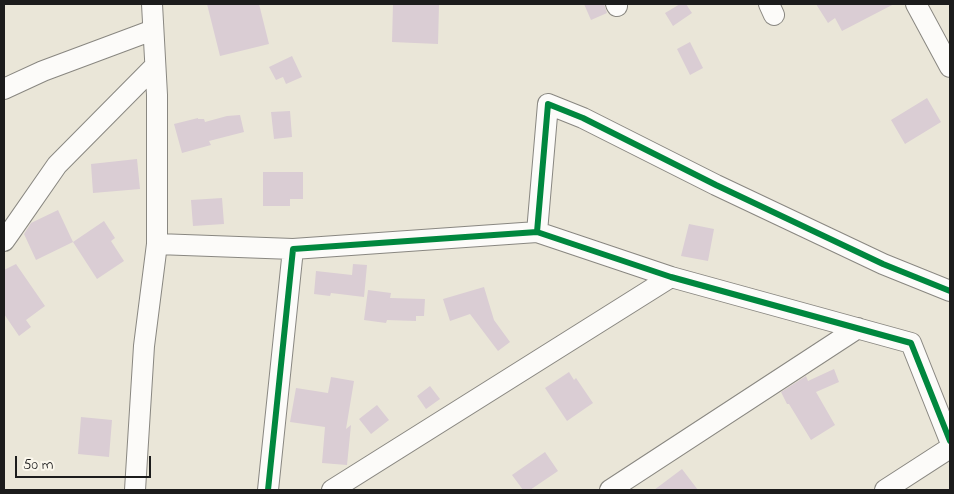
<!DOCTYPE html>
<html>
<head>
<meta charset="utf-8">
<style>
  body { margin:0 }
  #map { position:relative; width:954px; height:494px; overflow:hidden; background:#eae6d8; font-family:"Indie Flower",sans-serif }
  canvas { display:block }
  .frame { position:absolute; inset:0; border:5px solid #1c1c1c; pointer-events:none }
  .scale { position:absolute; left:15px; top:456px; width:136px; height:22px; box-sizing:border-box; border:2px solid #1c1c1c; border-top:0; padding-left:6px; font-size:15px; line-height:18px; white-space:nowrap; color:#1c1c1c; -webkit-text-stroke:4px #fbf7ec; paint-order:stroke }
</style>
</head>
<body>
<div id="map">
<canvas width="954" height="494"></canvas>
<div class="frame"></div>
<div class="scale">50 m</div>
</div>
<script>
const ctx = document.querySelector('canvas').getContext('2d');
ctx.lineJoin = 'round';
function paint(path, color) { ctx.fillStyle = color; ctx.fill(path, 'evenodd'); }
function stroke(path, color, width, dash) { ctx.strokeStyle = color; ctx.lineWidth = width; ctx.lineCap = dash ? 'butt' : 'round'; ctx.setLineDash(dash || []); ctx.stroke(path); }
const building = new Path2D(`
  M 207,4 L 259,4 L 269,44 L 220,56 Z
  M 393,4 L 439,5 L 438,44 L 392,42 Z
  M 584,4 L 604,4 L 607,13 L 591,20 Z
  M 680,4 L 686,4 L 692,13 L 673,26 L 665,13 Z
  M 816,4 L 894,4 L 842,31 L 835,18 L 828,23 Z
  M 690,42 L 703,68 L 690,75 L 677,49 Z
  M 292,56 L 302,77 L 286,84 L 283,77 L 276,80 L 269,67 Z
  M 927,98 L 941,122 L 905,144 L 891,120 Z
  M 290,111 L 292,137 L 274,139 L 271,112 Z
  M 240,115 L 244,132 L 209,141 L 211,145 L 182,153 L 174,124 L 198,118 L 198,119 L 204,119 L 205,122 L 227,116 Z
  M 137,159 L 140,189 L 93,193 L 91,164 Z
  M 263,172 L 303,172 L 303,199 L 290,199 L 290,206 L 263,206 Z
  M 222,198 L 224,224 L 193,226 L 191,200 Z
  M 58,210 L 73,242 L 36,260 L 24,234 L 31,223 Z
  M 104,221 L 115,238 L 111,241 L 124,261 L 97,279 L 73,242 Z
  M 689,224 L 714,229 L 708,261 L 681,256 Z
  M 16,264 L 45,306 L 26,320 L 31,327 L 19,336 L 4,314 L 4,270 Z
  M 353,264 L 367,265 L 364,297 L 331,293 L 330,296 L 314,294 L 316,271 L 352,275 Z
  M 484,287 L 494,320 L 510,342 L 498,351 L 470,314 L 450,321 L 443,299 Z
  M 368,290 L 391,293 L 390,298 L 425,299 L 424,316 L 416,316 L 416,321 L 387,320 L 386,323 L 364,320 Z
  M 834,369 L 839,382 L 816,392 L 835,425 L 811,440 L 789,404 L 787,404 L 781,392 L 806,376 L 808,381 Z
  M 569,372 L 574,380 L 576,378 L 593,403 L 567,421 L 545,388 Z
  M 331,377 L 354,381 L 346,429 L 351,425 L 347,465 L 322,463 L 325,427 L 290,422 L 296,388 L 328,393 Z
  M 430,386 L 440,399 L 426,409 L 417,396 Z
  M 377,405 L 389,420 L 371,434 L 359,419 Z
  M 81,417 L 112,420 L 109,457 L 78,454 Z
  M 545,452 L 558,471 L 530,490 L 523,490 L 512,475 Z
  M 682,469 L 698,490 L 654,490 Z`);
const minor = new Path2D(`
  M 616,4 L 617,6
  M 769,4 L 774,15
  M 916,4 L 950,67
  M 4,89 L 43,71 L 153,30
  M 537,232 L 548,104 L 583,118 L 716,185 L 883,264 L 950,291
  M 4,241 L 9,234 L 57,165 L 155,66
  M 157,244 L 293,249
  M 135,490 L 144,346 L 157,244 L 157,95 L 152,4
  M 268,490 L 293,249 L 537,232 L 671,277 L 911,343 L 950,441
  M 332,490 L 671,277
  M 610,490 L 858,328
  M 885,490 L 950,448`);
const cycleway = new Path2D(`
  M 537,232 L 548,104 L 583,118 L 716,185 L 883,264 L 950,291
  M 268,490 L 293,249 L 537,232 L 671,277 L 911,343 L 950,441`);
paint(building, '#dacdd4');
stroke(minor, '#898781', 22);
stroke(minor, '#fcfbf9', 20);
stroke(cycleway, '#00873e', 6);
</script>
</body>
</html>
